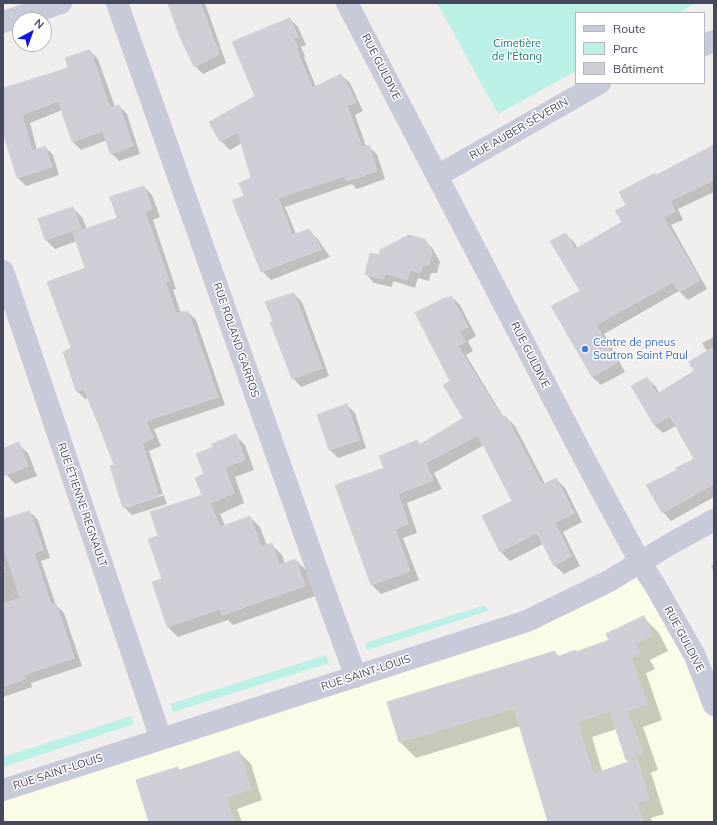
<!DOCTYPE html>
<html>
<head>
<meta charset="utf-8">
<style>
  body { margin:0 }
  #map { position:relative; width:717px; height:825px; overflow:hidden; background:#f1efee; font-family:Mulish,sans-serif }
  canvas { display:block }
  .frame { position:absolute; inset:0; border:4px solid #46485d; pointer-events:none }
  .legend { position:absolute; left:575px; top:12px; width:130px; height:72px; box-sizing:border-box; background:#fff; border:1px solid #b5b6be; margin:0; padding:5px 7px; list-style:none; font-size:12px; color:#46485d }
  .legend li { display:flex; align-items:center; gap:8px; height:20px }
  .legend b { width:20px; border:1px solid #b5b6be }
  .north { position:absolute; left:12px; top:12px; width:40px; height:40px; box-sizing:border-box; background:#fff; border:1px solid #b5b6be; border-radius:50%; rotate:41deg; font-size:11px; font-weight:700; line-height:16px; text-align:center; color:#46485d }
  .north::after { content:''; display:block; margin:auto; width:14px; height:18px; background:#1317e6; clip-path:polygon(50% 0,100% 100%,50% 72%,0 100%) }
</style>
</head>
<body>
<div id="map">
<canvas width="717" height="825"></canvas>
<div class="frame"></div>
<ul class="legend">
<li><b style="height:5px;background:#c7cad9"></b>Route</li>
<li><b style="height:11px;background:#bbf0e6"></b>Parc</li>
<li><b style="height:11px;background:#ceced6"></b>Bâtiment</li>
</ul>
<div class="north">N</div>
</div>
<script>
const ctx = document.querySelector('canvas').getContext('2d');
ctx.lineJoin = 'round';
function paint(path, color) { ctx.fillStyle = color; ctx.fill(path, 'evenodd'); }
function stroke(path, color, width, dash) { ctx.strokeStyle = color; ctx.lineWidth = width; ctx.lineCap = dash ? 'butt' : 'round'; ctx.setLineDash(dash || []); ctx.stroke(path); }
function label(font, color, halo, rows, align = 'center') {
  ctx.font = font + ' Mulish,sans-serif'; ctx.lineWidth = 3; ctx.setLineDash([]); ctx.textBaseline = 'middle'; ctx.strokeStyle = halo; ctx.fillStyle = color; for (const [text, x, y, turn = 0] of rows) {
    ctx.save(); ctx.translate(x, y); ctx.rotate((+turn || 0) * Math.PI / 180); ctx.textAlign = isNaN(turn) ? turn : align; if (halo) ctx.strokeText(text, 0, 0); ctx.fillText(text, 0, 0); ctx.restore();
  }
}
const commercial = new Path2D(`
  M 640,562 L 714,705 L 714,822 L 3,822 L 3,790 L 527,621 Z`);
const green = new Path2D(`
  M 437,3 L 696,3 L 678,13 L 576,13 L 576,71 L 498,114 Z
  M 485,605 L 488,611 L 367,650 L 365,643 Z
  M 326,655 L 329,663 L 173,712 L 170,704 Z
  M 131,716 L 134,724 L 3,767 L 3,757 Z`);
const shadow = new Path2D(`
  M 168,3 L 205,3 L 226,63 L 203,74 L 195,66 Z
  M 290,19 L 298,27 L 306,45 L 301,47 L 305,56 L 304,57 L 316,87 L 341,75 L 350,83 L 363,111 L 355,115 L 366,146 L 368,146 L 377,154 L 385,179 L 357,189 L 352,184 L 285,207 L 296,234 L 308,230 L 317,238 L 330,257 L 271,280 L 262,271 L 245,196 L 252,179 L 242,143 L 230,150 L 221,141 L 210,122 L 257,97 Z
  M 90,51 L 98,59 L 115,107 L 119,106 L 127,114 L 140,154 L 119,161 L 111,153 L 107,140 L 81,150 L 73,142 L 62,110 L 30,123 L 37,150 L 45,147 L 53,155 L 59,175 L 26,186 L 18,178 L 3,129 L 3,90 L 69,68 Z
  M 714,146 L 714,192 L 678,209 L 683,220 L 671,225 L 707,289 L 688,300 L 679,291 L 604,334 L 625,372 L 601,385 L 592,377 L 553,307 L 581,292 L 565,234 L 574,242 L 578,249 L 623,223 L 628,206 L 657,176 Z
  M 144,187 L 152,195 L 160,217 L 153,220 L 176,289 L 173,290 L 181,313 L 188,312 L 196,320 L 225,405 L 154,429 L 161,446 L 149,451 L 163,494 L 128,505 L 128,507 L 164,495 L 167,504 L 132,515 L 124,507 L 115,466 L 89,398 L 85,399 L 77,391 L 64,352 L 72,349 L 86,268 L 77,241 L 55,249 L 46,240 L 39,220 L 73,208 L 82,217 L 87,229 L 118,219 Z
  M 424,240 L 433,249 L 440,262 L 437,273 L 431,273 L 429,281 L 418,278 L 415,288 L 393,281 L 392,287 L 374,283 L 366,274 L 379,256 Z
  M 294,294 L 302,302 L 329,376 L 301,387 L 293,378 L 274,322 Z
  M 451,296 L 460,305 L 476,336 L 468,341 L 473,351 L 466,355 L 504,418 L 506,417 L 515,426 L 545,484 L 556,479 L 565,488 L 582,522 L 563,532 L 580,566 L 564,574 L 554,565 L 543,544 L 510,561 L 501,552 L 483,517 L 513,502 L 484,445 L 434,473 L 442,489 L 407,503 L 417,533 L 403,538 L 419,580 L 381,594 L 372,585 L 385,468 L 417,441 L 421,445 L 465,419 L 451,381 L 417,313 Z
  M 714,337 L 714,497 L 671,521 L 663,512 L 679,471 L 695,459 L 676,426 L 663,433 L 654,425 L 647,378 L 656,387 L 659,393 L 695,372 L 707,352 L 702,343 Z
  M 347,405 L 355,413 L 366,448 L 338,458 L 330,450 Z
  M 235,435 L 245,445 L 254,470 L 235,477 L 244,503 L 220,514 L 225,526 L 250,517 L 260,527 L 267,546 L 272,545 L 282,555 L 285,564 L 296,560 L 306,570 L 315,596 L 233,625 L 228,620 L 178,637 L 168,627 L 159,536 L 204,495 L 206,475 L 215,447 Z
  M 18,444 L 28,453 L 37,476 L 15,484 L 6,474 L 3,468 L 3,450 Z
  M 30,512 L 38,520 L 50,558 L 41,561 L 56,605 L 64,613 L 82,666 L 31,683 L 32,687 L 3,697 L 3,569 L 5,569 L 3,562 L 3,520 Z
  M 714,564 L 714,571 L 711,566 Z
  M 643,617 L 659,633 L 668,651 L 650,660 L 655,669 L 646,673 L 662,720 L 643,727 L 658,770 L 650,773 L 652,776 L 664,814 L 651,818 L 652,822 L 549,822 L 520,726 L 416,758 L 400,742 L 388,702 L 555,652 L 560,657 L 576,653 L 611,640 ZM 617,729 L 627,760 L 629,762 L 602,771 L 592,737 Z
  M 239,752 L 251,764 L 262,800 L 237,809 L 242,822 L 144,822 L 150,820 L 177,768 L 180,771 Z`);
const building = new Path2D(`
  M 168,3 L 200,3 L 219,54 L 194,67 L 180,37 Z
  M 290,18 L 298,37 L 293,38 L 298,48 L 296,48 L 312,88 L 341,74 L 356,102 L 347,106 L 362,147 L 369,145 L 377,171 L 347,181 L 345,176 L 278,198 L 292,235 L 309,229 L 322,249 L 261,272 L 232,200 L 244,196 L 239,183 L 251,178 L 238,132 L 220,142 L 209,122 L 255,96 L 232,42 Z
  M 90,50 L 110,108 L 119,105 L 133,146 L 110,154 L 103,131 L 72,142 L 58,101 L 22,115 L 32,151 L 45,146 L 52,167 L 17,178 L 3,133 L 3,88 L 68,68 L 65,58 Z
  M 714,145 L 714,180 L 670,201 L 675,211 L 663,217 L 700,280 L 679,292 L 673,282 L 596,325 L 617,363 L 592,377 L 551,306 L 580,291 L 550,241 L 566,233 L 575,249 L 622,222 L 615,211 L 626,205 L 619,192 L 655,173 L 656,175 Z
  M 144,186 L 152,209 L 145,212 L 169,281 L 165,282 L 176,313 L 188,311 L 218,397 L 146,421 L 153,438 L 142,443 L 159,496 L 123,508 L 110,466 L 114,465 L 103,436 L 84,389 L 76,391 L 63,352 L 71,348 L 47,282 L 85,268 L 73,233 L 117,218 L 110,197 Z
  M 73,207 L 81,228 L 45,240 L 38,219 Z
  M 409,235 L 425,239 L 432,252 L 429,265 L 423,265 L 420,273 L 410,270 L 407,280 L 385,273 L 383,279 L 365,274 L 370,253 L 379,255 L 380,250 Z
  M 294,293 L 322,368 L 292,379 L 270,322 L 273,322 L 265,302 Z
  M 445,298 L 452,298 L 468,327 L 459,331 L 465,342 L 458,346 L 502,418 L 506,416 L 542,485 L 556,478 L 574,513 L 555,523 L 571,556 L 554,566 L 537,533 L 500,552 L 482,516 L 512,501 L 478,435 L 426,463 L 433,480 L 398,494 L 408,524 L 395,529 L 410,571 L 371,585 L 335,485 L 384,468 L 379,456 L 417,440 L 419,445 L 463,418 L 443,385 L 450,381 L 415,313 Z
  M 714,347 L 714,484 L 662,513 L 646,485 L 677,470 L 676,468 L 694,459 L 670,416 L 654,425 L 631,386 L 647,377 L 657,394 L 694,371 L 689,362 Z
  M 347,404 L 359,440 L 329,450 L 317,415 Z
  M 236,434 L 245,460 L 225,467 L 234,493 L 210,503 L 220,527 L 250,516 L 261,547 L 272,543 L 279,565 L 296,559 L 305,586 L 222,615 L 220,609 L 167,627 L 152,582 L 162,579 L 148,539 L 158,536 L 150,512 L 202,495 L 195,478 L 204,474 L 196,454 L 213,447 L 212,444 Z
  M 19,442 L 28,466 L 3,476 L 3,449 Z
  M 30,511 L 43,550 L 34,553 L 51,605 L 56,604 L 74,658 L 24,675 L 25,679 L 3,687 L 3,604 L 20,598 L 3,545 L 3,519 Z
  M 644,616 L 653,635 L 635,644 L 640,653 L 631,658 L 647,704 L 627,711 L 643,754 L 626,760 L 610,711 L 577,722 L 593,774 L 637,759 L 649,799 L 636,803 L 643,822 L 548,822 L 514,708 L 399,742 L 387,702 L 555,651 L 557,657 L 575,650 L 576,652 L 609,640 L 606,634 Z
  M 239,751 L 251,789 L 226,797 L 234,822 L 149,822 L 136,780 L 178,767 L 179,770 Z`);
const minor = new Path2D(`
  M 117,3 L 331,609 L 356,677
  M 347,3 L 586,462 L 640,562 L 656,587 L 695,656 L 714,705
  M 3,22 L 61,3
  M 704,45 L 714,41
  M 437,176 L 600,83
  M 3,271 L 161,739
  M 3,790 L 527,621 L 609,581 L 672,543 L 714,520`);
const markers = [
  [585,349,4,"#3f7fe0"]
];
const parkNames = [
  ["Cimetière",517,44],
  ["de l'Étang",517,57]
];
const streetNames = [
  ["RUE GULDIVE",381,67,63],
  ["RUE AUBER SÉVERIN",519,129,-30],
  ["RUE ROLAND GARROS",236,340,71],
  ["RUE GULDIVE",530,355,63],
  ["RUE ÉTIENNE REGNAULT",82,505,71],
  ["RUE GULDIVE",684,639,62],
  ["RUE SAINT-LOUIS",366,673,-18],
  ["RUE SAINT-LOUIS",58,772,-18]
];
const shopNames = [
  ["Centre de pneus",593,343],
  ["Sautron Saint Paul",593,356]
];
paint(commercial, '#fafce7');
paint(green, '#bbf0e6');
paint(shadow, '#0003');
paint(building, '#ceced6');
stroke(building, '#d3d2da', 1);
stroke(minor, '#c7cad9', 22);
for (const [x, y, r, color] of markers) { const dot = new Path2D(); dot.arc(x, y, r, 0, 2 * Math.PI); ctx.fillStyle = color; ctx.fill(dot); stroke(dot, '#fff', 1.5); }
label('11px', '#148078', '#fff', parkNames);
label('11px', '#46485d', '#fff', streetNames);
label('11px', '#366cbe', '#fff', shopNames, 'left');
</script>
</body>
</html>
